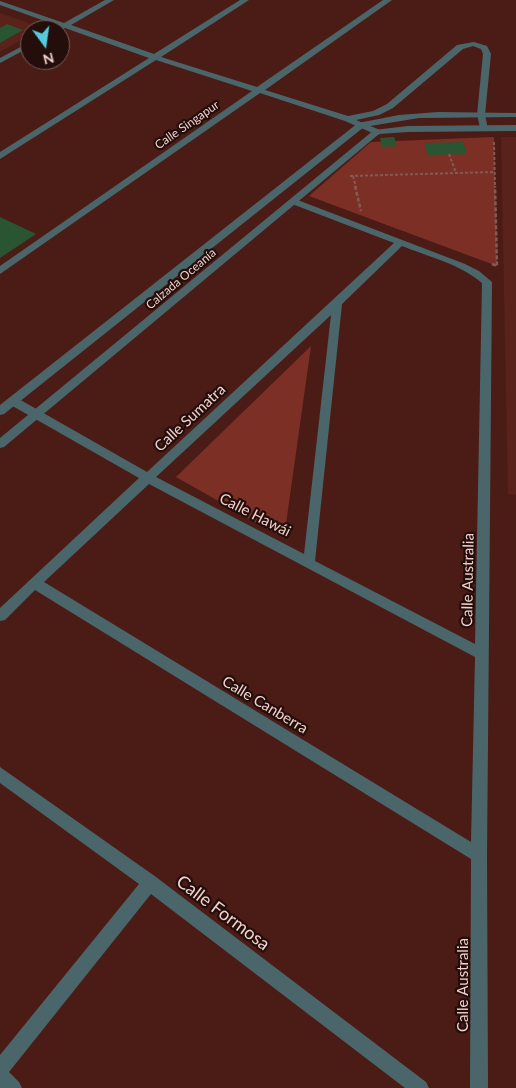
<!DOCTYPE html>
<html>
<head>
<meta charset="utf-8">
<style>
  body { margin:0 }
  #map { position:relative; width:516px; height:1088px; overflow:hidden; background:#4b1c16; font-family:Lato,sans-serif }
  canvas { display:block }
  .north { position:absolute; left:20px; top:20px; width:50px; height:50px; box-sizing:border-box; background:#230e0b; border:1px solid #755c58; border-radius:50%; rotate:166deg; font-size:14px; font-weight:700; line-height:20px; text-align:center; color:#f1d1cb }
  .north::after { content:''; display:block; margin:auto; width:18px; height:22px; background:#54cadd; clip-path:polygon(50% 0,100% 100%,50% 72%,0 100%) }
</style>
</head>
<body>
<div id="map">
<canvas width="516" height="1088"></canvas>
<div class="north">N</div>
</div>
<script>
const ctx = document.querySelector('canvas').getContext('2d');
ctx.lineJoin = 'round';
function paint(path, color) { ctx.fillStyle = color; ctx.fill(path, 'evenodd'); }
function stroke(path, color, width, dash) { ctx.strokeStyle = color; ctx.lineWidth = width; ctx.lineCap = dash ? 'butt' : 'round'; ctx.setLineDash(dash || []); ctx.stroke(path); }
function label(font, color, halo, rows, align = 'center') {
  ctx.font = font + ' Lato,sans-serif'; ctx.lineWidth = 4.5; ctx.setLineDash([]); ctx.textBaseline = 'middle'; ctx.strokeStyle = halo; ctx.fillStyle = color; for (const [text, x, y, turn = 0] of rows) {
    ctx.save(); ctx.translate(x, y); ctx.rotate((+turn || 0) * Math.PI / 180); ctx.textAlign = isNaN(turn) ? turn : align; if (halo) ctx.strokeText(text, 0, 0); ctx.fillText(text, 0, 0); ctx.restore();
  }
}
const built = new Path2D(`
  M 0,13 L 42,28 L 30,30 L 30,35 L 0,52 Z
  M 501,137 L 516,137 L 516,495 L 508,494 Z`);
const green = new Path2D(`
  M 494,137 L 497,266 L 309,196 L 371,142 Z
  M 311,346 L 284,538 L 176,477 Z`);
const building = new Path2D(`
  M 7,24 L 23,30 L 0,43 L 0,28 Z
  M 394,137 L 397,146 L 382,147 L 380,138 Z
  M 463,142 L 467,154 L 428,155 L 424,143 Z
  M 0,217 L 36,234 L 0,258 Z`);
const pathFar1 = new Path2D(`
  M 494,142 L 495,187
  M 449,154 L 456,173
  M 350,176 L 495,172
  M 353,176 L 356,187`);
const path = new Path2D(`
  M 355,186 L 361,211
  M 492,264 L 497,266 L 495,186`);
const minor = new Path2D(`
  M 105,0 L 114,0 L 71,25 L 154,54 L 240,0 L 249,0 L 161,57 L 257,87 L 383,0 L 392,0 L 265,90 L 348,116 L 373,111 L 387,104 L 457,45 L 474,42 L 487,46 L 491,54 L 485,115 L 488,129 L 481,131 L 477,115 L 483,54 L 481,49 L 473,46 L 463,49 L 393,108 L 379,115 L 356,120 L 380,130 L 380,134 L 377,135 L 345,121 L 260,93 L 0,274 L 0,266 L 252,91 L 156,60 L 0,159 L 0,152 L 149,58 L 65,28 L 59,29 L 59,26 L 0,5 L 0,1 L 64,23 Z
  M 30,42 L 30,47 L 0,63 L 0,58 Z
  M 295,199 L 465,264 L 479,271 L 492,282 L 487,855 L 488,1088 L 470,1088 L 471,859 L 35,590 L 5,620 L 0,621 L 0,608 L 139,478 L 9,404 L 7,401 L 9,398 L 17,398 L 147,472 L 394,243 L 292,204 L 290,202 ZM 402,246 C 429,257 460,264 482,283 L 475,644 L 315,561 L 342,304 ZM 331,315 L 304,554 L 156,477 ZM 149,484 L 475,657 L 471,842 L 44,582 Z
  M 0,767 L 156,877 L 426,1082 L 429,1088 L 405,1088 L 151,894 L 9,1072 L 19,1082 L 22,1088 L 0,1088 L 0,1055 L 139,884 L 0,783 Z`);
const tertiary = new Path2D(`
  M 438,112 L 516,113 L 516,117 L 419,118 L 364,127 L 4,414 L 0,415 L 0,405 L 358,123 L 399,115 Z
  M 516,125 L 516,131 L 408,132 L 379,134 L 4,447 L 0,448 L 0,438 L 374,130 L 408,126 Z`);
const farStreetnames = [
  ["Calle Singapur",187,125,-35],
  ["Calzada Oceanía",181,279,-40]
];
const streetNames = [
  ["Calle Sumatra",190,418,-43],
  ["Calle Hawái",255,515,27],
  ["Calle Australia",468,580,-89],
  ["Calle Canberra",265,705,31],
  ["Calle Australia",463,985,-90]
];
const nearStreetnames = [
  ["Calle Formosa",223,913,37]
];
paint(built, '#59221b');
paint(green, '#7c2f25');
paint(building, '#295533');
stroke(pathFar1, '#845a54', 2, [3, 2]);
stroke(path, '#845a54', 2.5, [4, 2]);
paint(minor, '#4b666b');
paint(tertiary, '#4b666b');
label('12px', '#f1d1cb', '#230e0b', farStreetnames);
label('15px', '#f1d1cb', '#230e0b', streetNames);
label('18px', '#f1d1cb', '#230e0b', nearStreetnames);
</script>
</body>
</html>
